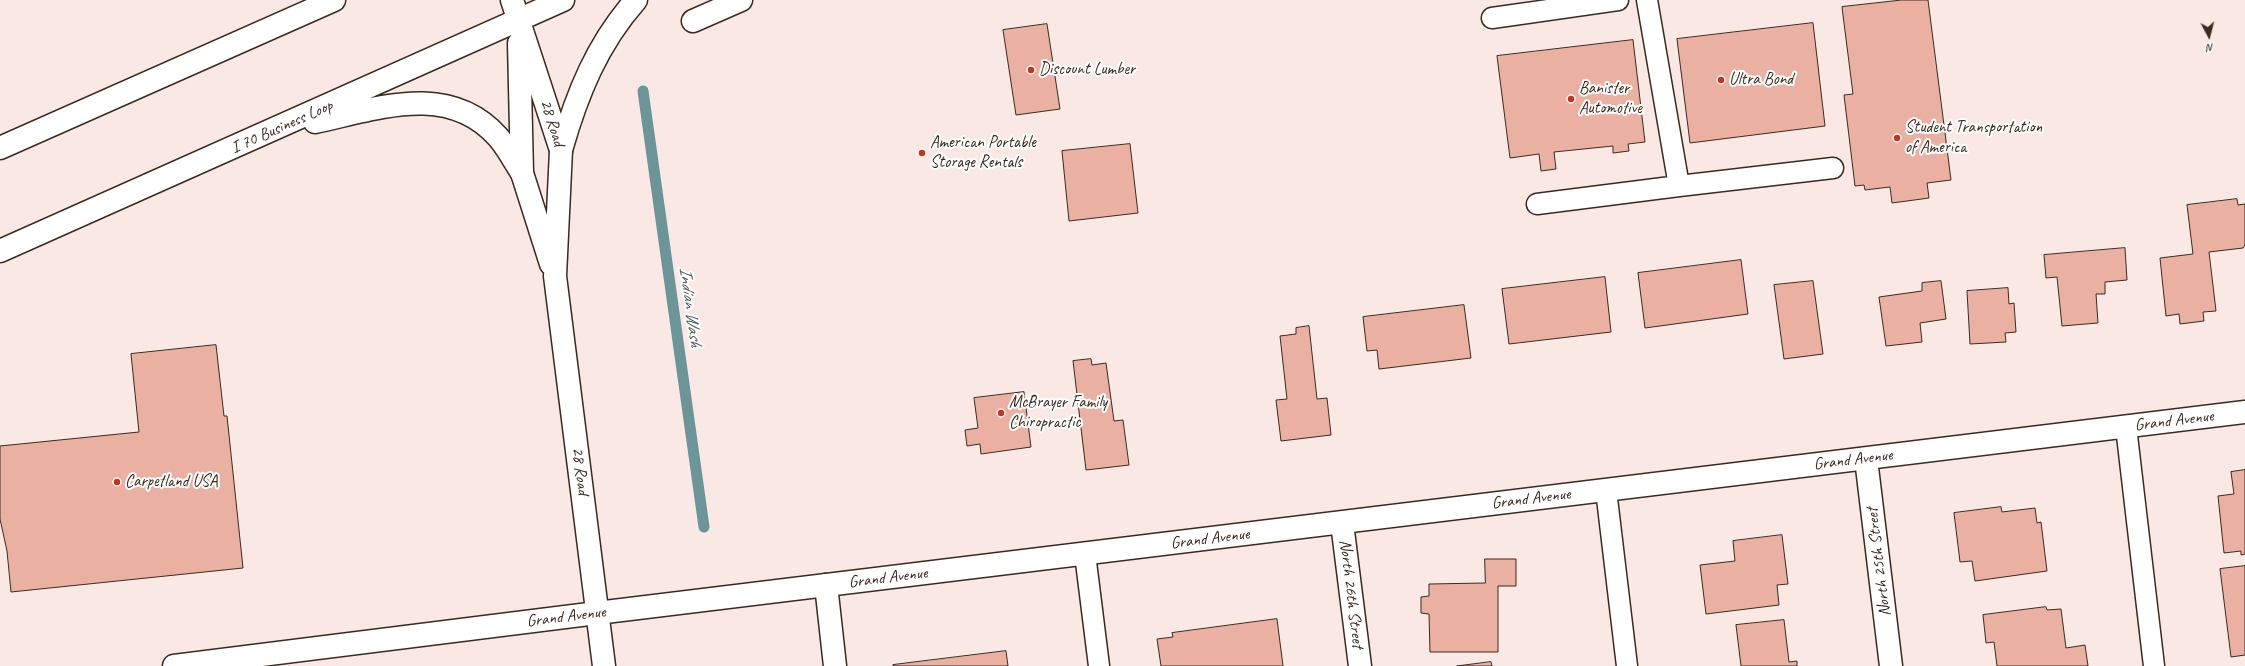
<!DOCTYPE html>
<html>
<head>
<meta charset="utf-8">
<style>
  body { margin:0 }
  #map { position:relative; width:2245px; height:666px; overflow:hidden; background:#f9e8e3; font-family:Caveat,sans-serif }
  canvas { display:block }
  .north { position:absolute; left:2189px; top:16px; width:40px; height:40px; -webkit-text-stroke:3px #fff; paint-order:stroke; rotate:173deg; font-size:11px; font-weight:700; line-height:16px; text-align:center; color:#3b2a1e }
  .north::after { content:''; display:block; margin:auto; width:14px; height:18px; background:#3b2a1e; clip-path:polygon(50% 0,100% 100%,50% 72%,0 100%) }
</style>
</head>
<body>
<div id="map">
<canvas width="2245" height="666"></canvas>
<div class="north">N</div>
</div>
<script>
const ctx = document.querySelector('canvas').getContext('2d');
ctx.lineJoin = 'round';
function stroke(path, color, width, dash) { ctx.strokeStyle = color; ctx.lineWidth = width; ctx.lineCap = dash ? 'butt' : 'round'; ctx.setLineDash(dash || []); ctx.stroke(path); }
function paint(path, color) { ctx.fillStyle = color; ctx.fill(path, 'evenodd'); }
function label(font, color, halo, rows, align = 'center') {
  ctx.font = font + ' Caveat,sans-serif'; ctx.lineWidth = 4; ctx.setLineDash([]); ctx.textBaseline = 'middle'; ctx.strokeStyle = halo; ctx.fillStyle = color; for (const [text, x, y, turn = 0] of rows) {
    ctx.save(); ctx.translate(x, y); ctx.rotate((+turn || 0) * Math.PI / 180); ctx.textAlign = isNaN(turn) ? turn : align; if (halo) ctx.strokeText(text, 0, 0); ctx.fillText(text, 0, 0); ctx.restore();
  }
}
const stream = new Path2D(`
  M 643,91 L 704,527`);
const building = new Path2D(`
  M 1902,0 L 1928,0 L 1951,180 L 1927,183 L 1929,198 L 1892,203 L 1890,187 L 1865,190 L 1864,185 L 1855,186 L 1844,95 L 1853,94 L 1842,7 Z
  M 1813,23 L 1825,126 L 1690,143 L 1677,39 Z
  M 1047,24 L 1060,109 L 1016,115 L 1003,30 Z
  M 1633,40 L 1645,142 L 1628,144 L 1629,151 L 1613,153 L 1613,146 L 1554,152 L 1556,169 L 1541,171 L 1539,154 L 1510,158 L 1497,56 Z
  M 1130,144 L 1138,213 L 1069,221 L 1062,151 Z
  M 2237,199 L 2238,205 L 2245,204 L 2245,245 L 2243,248 L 2209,252 L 2216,311 L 2203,312 L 2204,321 L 2180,324 L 2179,314 L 2166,316 L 2160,258 L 2193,254 L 2187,205 Z
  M 2125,248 L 2127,280 L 2105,282 L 2105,294 L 2096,294 L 2098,323 L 2062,326 L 2057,277 L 2046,278 L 2044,255 Z
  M 1741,260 L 1748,314 L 1645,328 L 1638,273 Z
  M 1605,277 L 1611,332 L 1509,344 L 1502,289 Z
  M 1813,281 L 1823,354 L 1784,359 L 1774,285 Z
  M 1941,281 L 1946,319 L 1920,323 L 1922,342 L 1886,346 L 1879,297 L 1922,291 L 1922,283 Z
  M 2008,288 L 2009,304 L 2014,303 L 2016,332 L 2005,333 L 2006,342 L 1970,344 L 1967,291 Z
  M 1464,305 L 1471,358 L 1379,369 L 1377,350 L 1367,351 L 1363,317 Z
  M 1309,326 L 1317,399 L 1327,398 L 1331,435 L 1281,441 L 1276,400 L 1287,399 L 1280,336 L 1296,334 L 1296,328 Z
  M 216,345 L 224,416 L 227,416 L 243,568 L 11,592 L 7,551 L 0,519 L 0,446 L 139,432 L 131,354 Z
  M 1091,359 L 1092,365 L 1106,363 L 1114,421 L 1123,420 L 1129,465 L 1086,470 L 1073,361 Z
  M 1024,392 L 1031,447 L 981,454 L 980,444 L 967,446 L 965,430 L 978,428 L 974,398 Z
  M 2245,470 L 2245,554 L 2241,555 L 2241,551 L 2224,553 L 2218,496 L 2234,494 L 2231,472 Z
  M 2001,507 L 2002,512 L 2035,508 L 2037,523 L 2041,522 L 2047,571 L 1975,581 L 1972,561 L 1960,562 L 1954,513 Z
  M 1782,535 L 1788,584 L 1777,585 L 1779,605 L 1706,614 L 1700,565 L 1735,561 L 1733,541 Z
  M 1485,559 L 1516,559 L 1516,586 L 1498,586 L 1498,652 L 1430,652 L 1429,614 L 1421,613 L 1421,597 L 1429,596 L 1429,584 L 1485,583 Z
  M 2245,566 L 2245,655 L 2231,657 L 2220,569 Z
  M 2046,607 L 2047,610 L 2061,609 L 2066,648 L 2085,645 L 2088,666 L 1997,666 L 1994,642 L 1986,643 L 1983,615 Z
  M 1277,619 L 1283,666 L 1161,666 L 1157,639 L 1173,637 L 1172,633 Z
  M 1784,620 L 1789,662 L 1797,661 L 1797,666 L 1741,666 L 1736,625 Z
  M 1006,651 L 1008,666 L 893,666 L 893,665 Z
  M 1491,662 L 1492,666 L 1457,666 Z`);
const lane = new Path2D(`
  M 1647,0 L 1679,186 L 1833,168
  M 1492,18 L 1618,0
  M 1537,204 L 1679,186
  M 2126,427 L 2154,666
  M 1606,490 L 1627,666
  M 1085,554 L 1099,666`);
const street = new Path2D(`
  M 693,21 L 741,0
  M 1866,459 L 1891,666
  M 1342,523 L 1360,666
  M 826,585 L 835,666
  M 174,666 L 597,613`);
const secondary = new Path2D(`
  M 512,0 L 561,150 L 555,276 L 604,666
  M 519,43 L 522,173 L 551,264
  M 597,613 L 2245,412`);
const primary = new Path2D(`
  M 315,122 C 377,109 448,81 498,137 C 507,147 514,161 522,173
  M 0,148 L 334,0
  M 561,150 C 577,94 597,44 636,0
  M 0,251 L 563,0`);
const markers = [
  [1031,70,4,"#c8321e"],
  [1721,80,4,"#c8321e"],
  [1571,99,4,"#c8321e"],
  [1897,138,4,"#c8321e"],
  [922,153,4,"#c8321e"],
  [1001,413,4,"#c8321e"],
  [117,482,4,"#c8321e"]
];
const poiNames = [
  ["Discount Lumber",1039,70],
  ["Ultra Bond",1729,80],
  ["Banister",1579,89],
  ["Automotive",1579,109],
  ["Student Transportation",1905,128],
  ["of America",1905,148],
  ["American Portable",930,143],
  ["Storage Rentals",930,163],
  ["McBrayer Family",1009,403],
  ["Chiropractic",1009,423],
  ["Carpetland USA",125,482]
];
const streetNames = [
  ["28 Road",552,123,73],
  ["I 70 Business Loop",282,127,-24],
  ["Grand Avenue",2174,421,-7],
  ["Grand Avenue",1853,460,-7],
  ["28 Road",580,471,83],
  ["Grand Avenue",1531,499,-7],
  ["Grand Avenue",1210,539,-7],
  ["North 25th Street",1879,562,-97],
  ["Grand Avenue",888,578,-7],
  ["North 26th Street",1351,594,83],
  ["Grand Avenue",566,617,-7]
];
const waterNames = [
  ["Indian Wash",690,307,82]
];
stroke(stream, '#6c9599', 11);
paint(building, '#eab1a3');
stroke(building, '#3b2a1e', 1);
stroke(lane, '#3b2a1e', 23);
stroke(street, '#3b2a1e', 25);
stroke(secondary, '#3b2a1e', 25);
stroke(primary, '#3b2a1e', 25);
stroke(lane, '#fff', 20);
stroke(street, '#fff', 22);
stroke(secondary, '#fff', 22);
stroke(primary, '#fff', 22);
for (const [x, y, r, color] of markers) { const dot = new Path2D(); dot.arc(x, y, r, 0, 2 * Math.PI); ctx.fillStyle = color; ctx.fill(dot); stroke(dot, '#fff', 1.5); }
label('17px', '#3b2a1e', '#fff', poiNames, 'left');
label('17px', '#3b2a1e', '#fff', streetNames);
label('italic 18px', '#545f5c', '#fff', waterNames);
</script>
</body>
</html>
